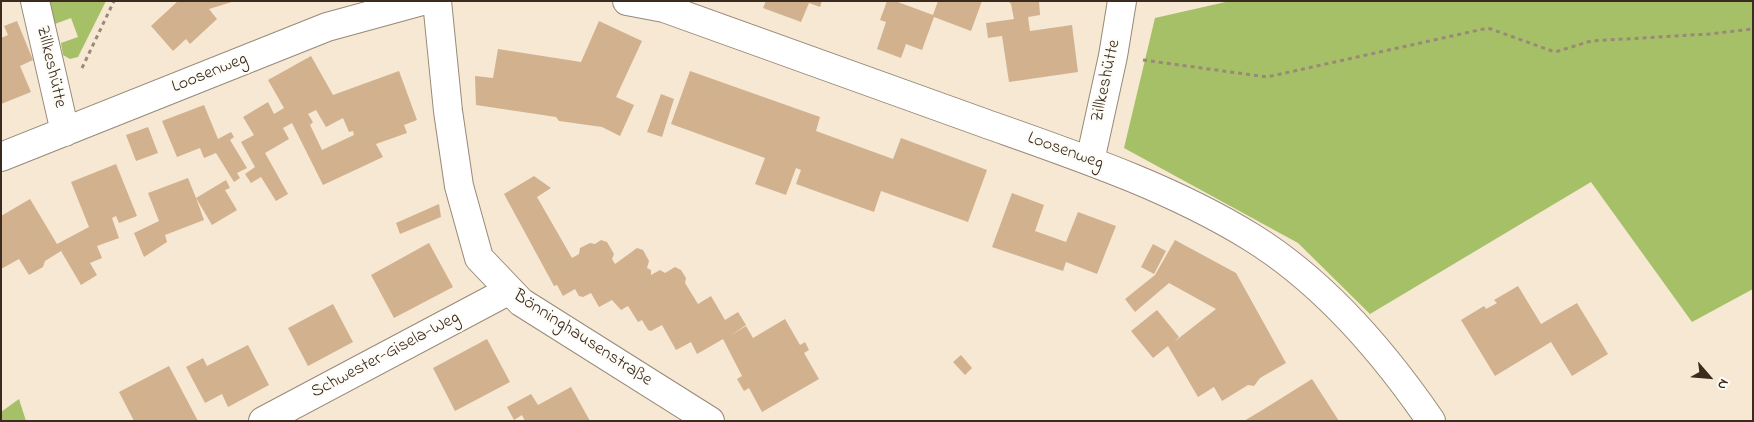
<!DOCTYPE html>
<html>
<head>
<meta charset="utf-8">
<style>
  body { margin:0 }
  #map { position:relative; width:1754px; height:422px; overflow:hidden; background:#f6e8d2; font-family:"Indie Flower",sans-serif }
  canvas { display:block }
  .frame { position:absolute; inset:0; border:2px solid #3b2a1e; pointer-events:none }
  .north { position:absolute; left:1684px; top:352px; width:50px; height:50px; -webkit-text-stroke:4px #fdfcf7; paint-order:stroke; rotate:117deg; font-size:14px; font-weight:700; line-height:20px; text-align:center; color:#3b2a1e }
  .north::after { content:''; display:block; margin:auto; width:18px; height:22px; background:#3b2a1e; clip-path:polygon(50% 0,100% 100%,50% 72%,0 100%) }
</style>
</head>
<body>
<div id="map">
<canvas width="1754" height="422"></canvas>
<div class="frame"></div>
<div class="north">N</div>
</div>
<script>
const ctx = document.querySelector('canvas').getContext('2d');
ctx.lineJoin = 'round';
function paint(path, color) { ctx.fillStyle = color; ctx.fill(path, 'evenodd'); }
function stroke(path, color, width, dash) { ctx.strokeStyle = color; ctx.lineWidth = width; ctx.lineCap = dash ? 'butt' : 'round'; ctx.setLineDash(dash || []); ctx.stroke(path); }
function label(font, color, halo, rows, align = 'center') {
  ctx.font = font + ' "Indie Flower",sans-serif'; ctx.lineWidth = 4.5; ctx.setLineDash([]); ctx.textBaseline = 'middle'; ctx.strokeStyle = halo; ctx.fillStyle = color; for (const [text, x, y, turn = 0] of rows) {
    ctx.save(); ctx.translate(x, y); ctx.rotate((+turn || 0) * Math.PI / 180); ctx.textAlign = isNaN(turn) ? turn : align; if (halo) ctx.strokeText(text, 0, 0); ctx.fillText(text, 0, 0); ctx.restore();
  }
}
const green = new Path2D(`
  M 49,1 L 106,1 L 78,57 L 70,59 L 63,55 L 61,43 L 78,37 L 71,18 L 55,24 Z
  M 1230,1 L 1753,1 L 1753,289 L 1692,322 L 1591,182 L 1370,314 L 1298,243 L 1124,148 L 1155,18 Z
  M 19,399 L 26,421 L 1,421 L 1,412 Z`);
const building = new Path2D(`
  M 178,1 L 235,1 L 209,9 L 217,19 L 190,44 L 186,39 L 173,51 L 151,26 Z
  M 766,1 L 822,1 L 820,7 L 809,3 L 801,22 L 763,8 Z
  M 887,1 L 895,1 L 933,15 L 938,1 L 982,1 L 971,31 L 934,17 L 922,50 L 906,44 L 901,58 L 877,49 L 886,22 L 880,20 Z
  M 1008,1 L 1039,1 L 1040,15 L 1028,17 L 1030,31 L 1072,25 L 1078,72 L 1009,82 L 1002,36 L 988,38 L 986,23 L 1014,19 L 1011,4 Z
  M 17,21 L 33,60 L 20,66 L 31,92 L 1,104 L 1,38 L 8,35 L 4,26 Z
  M 599,21 L 642,41 L 616,97 L 634,105 L 620,136 L 602,127 L 559,121 L 556,117 L 476,105 L 475,76 L 493,78 L 498,49 L 581,62 Z
  M 311,56 L 333,95 L 399,71 L 417,120 L 404,125 L 407,133 L 376,144 L 383,157 L 323,185 L 292,123 L 283,128 L 289,139 L 265,153 L 288,194 L 276,201 L 261,177 L 251,183 L 245,174 L 255,167 L 241,142 L 254,135 L 243,117 L 268,102 L 274,114 L 284,108 L 268,80 ZM 316,110 L 326,127 L 343,118 L 349,132 L 353,131 L 354,135 L 322,150 L 310,125 L 313,122 L 308,114 Z
  M 690,71 L 820,117 L 816,131 L 893,159 L 901,138 L 987,170 L 968,222 L 881,191 L 874,212 L 796,184 L 801,170 L 796,168 L 786,195 L 755,184 L 765,158 L 671,124 Z
  M 661,94 L 674,99 L 662,137 L 647,132 Z
  M 204,105 L 218,139 L 231,132 L 234,137 L 230,140 L 247,168 L 237,173 L 240,178 L 234,182 L 216,153 L 204,158 L 200,148 L 177,157 L 162,121 Z
  M 148,127 L 158,153 L 136,161 L 126,135 Z
  M 116,164 L 137,216 L 119,223 L 116,216 L 112,218 L 119,238 L 97,246 L 102,258 L 90,263 L 97,275 L 81,285 L 61,251 L 45,261 L 43,267 L 29,275 L 19,259 L 1,269 L 1,216 L 30,199 L 57,244 L 89,227 L 71,182 Z
  M 534,176 L 551,188 L 537,197 L 572,258 L 579,254 L 580,248 L 590,243 L 595,244 L 601,240 L 607,242 L 614,254 L 612,259 L 615,264 L 637,248 L 643,250 L 649,261 L 647,268 L 651,270 L 651,275 L 660,270 L 665,273 L 675,267 L 681,270 L 686,278 L 685,283 L 698,304 L 711,296 L 725,320 L 738,312 L 746,325 L 730,336 L 746,326 L 753,338 L 785,319 L 800,345 L 805,342 L 809,350 L 804,353 L 819,379 L 762,412 L 749,388 L 744,391 L 737,379 L 742,376 L 723,339 L 697,354 L 691,342 L 676,350 L 662,325 L 651,331 L 648,330 L 642,320 L 638,322 L 628,306 L 621,310 L 612,300 L 599,307 L 591,293 L 583,297 L 579,296 L 575,289 L 563,296 L 557,285 L 554,286 L 504,194 Z
  M 188,178 L 196,198 L 226,180 L 230,188 L 225,190 L 237,210 L 212,225 L 196,198 L 204,220 L 165,235 L 167,242 L 144,257 L 134,233 L 159,221 L 148,193 Z
  M 1012,193 L 1044,205 L 1035,231 L 1066,242 L 1078,212 L 1116,226 L 1097,274 L 1066,262 L 1063,271 L 992,247 Z
  M 439,204 L 441,217 L 400,234 L 396,223 Z
  M 1175,240 L 1236,273 L 1286,363 L 1260,378 L 1254,386 L 1248,385 L 1222,401 L 1214,387 L 1198,397 L 1168,346 L 1153,358 L 1131,331 L 1157,310 L 1179,337 L 1174,342 L 1216,309 L 1169,283 L 1135,312 L 1125,299 L 1155,275 Z
  M 429,243 L 453,287 L 394,318 L 371,275 Z
  M 1153,244 L 1166,251 L 1154,274 L 1141,267 Z
  M 1518,286 L 1541,324 L 1577,303 L 1608,354 L 1572,376 L 1551,342 L 1495,376 L 1461,320 L 1484,306 L 1486,309 L 1497,303 L 1494,300 Z
  M 333,304 L 353,342 L 308,366 L 288,328 Z
  M 487,339 L 510,382 L 455,411 L 433,368 Z
  M 248,345 L 269,385 L 228,407 L 222,394 L 205,403 L 186,367 L 203,358 L 207,366 Z
  M 961,355 L 972,368 L 965,375 L 953,362 Z
  M 169,366 L 198,421 L 134,421 L 119,392 Z
  M 1312,379 L 1339,421 L 1244,421 L 1264,409 Z
  M 571,387 L 590,421 L 525,421 L 522,415 L 514,420 L 507,407 L 531,394 L 538,405 Z`);
const path = new Path2D(`
  M 1143,60 L 1267,77 L 1488,28 L 1555,52 L 1591,41 L 1709,34 L 1753,29
  M 82,68 L 114,1`);
const minor = new Path2D(`
  M 35,1 L 65,132
  M 437,1 L 448,111 L 459,186 L 479,258 L 521,302 L 710,421
  M 627,1 L 664,8 C 770,46 877,84 984,123 C 1074,155 1168,186 1251,237 C 1324,282 1383,351 1431,421
  M 1,157 L 327,27 L 422,1
  M 1090,161 L 1113,56 L 1122,1
  M 263,421 L 508,291`);
const streetNames = [
  ["Zillkeshütte",50,67,77],
  ["Loosenweg",210,74,-22],
  ["Zillkeshütte",1107,81,-78],
  ["Loosenweg",1065,152,20],
  ["Bönninghausenstraße",582,339,33],
  ["Schwester-Gisela-Weg",386,356,-28]
];
paint(green, '#a5c067');
paint(building, '#d2b18f');
stroke(minor, '#988978', 30);
stroke(path, '#988978', 3, [4, 4]);
stroke(minor, '#fff', 28);
label('18px', '#3b2a1e', '#fdfcf7', streetNames);
</script>
</body>
</html>
